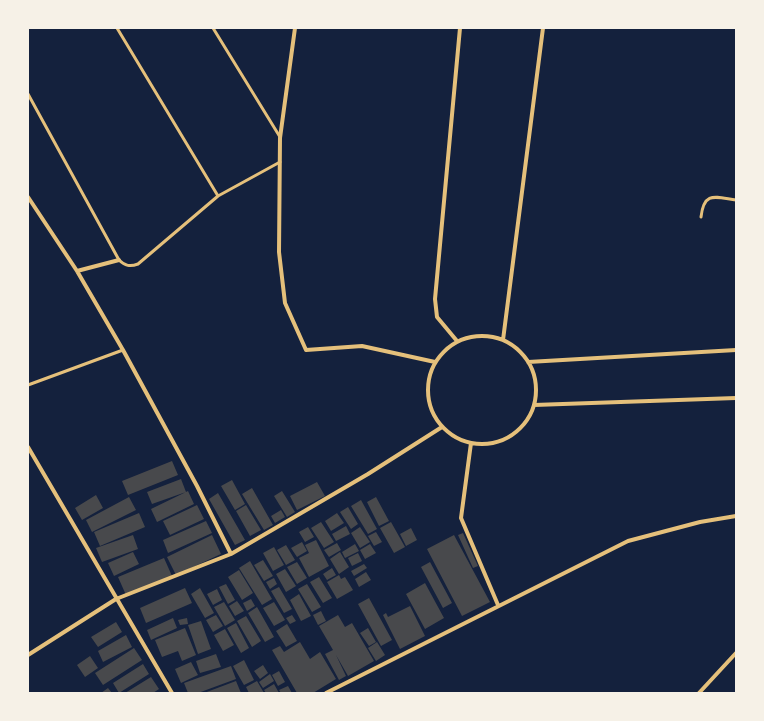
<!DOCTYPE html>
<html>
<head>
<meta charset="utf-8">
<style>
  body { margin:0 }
  #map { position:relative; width:764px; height:721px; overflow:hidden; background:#14213d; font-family:"Nunito Sans",sans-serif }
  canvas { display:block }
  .frame { position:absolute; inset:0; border:29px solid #f6f1e7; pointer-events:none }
</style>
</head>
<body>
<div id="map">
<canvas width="764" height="721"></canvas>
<div class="frame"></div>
</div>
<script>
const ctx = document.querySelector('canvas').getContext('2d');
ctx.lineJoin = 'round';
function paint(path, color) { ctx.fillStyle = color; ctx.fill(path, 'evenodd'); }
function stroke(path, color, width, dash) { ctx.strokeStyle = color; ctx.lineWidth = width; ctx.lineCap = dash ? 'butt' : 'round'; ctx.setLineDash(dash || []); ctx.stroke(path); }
const building = new Path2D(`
  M 172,461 L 178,475 L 128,495 L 122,481 Z
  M 181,479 L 186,492 L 152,504 L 147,492 Z
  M 232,480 L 245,504 L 235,510 L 221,486 Z
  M 317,482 L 325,496 L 297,510 L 290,496 Z
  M 252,488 L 273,525 L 264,530 L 242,494 Z
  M 188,491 L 194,504 L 157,522 L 151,509 Z
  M 282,491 L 295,512 L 287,517 L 274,496 Z
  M 218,493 L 245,540 L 235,545 L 209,499 Z
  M 96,495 L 103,508 L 82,520 L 75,508 Z
  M 129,497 L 136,510 L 92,532 L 86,520 Z
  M 376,497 L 389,521 L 379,526 L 367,502 Z
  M 361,500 L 377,529 L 368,534 L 351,506 Z
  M 197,505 L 204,519 L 170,535 L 163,521 Z
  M 246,505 L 261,530 L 250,536 L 236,511 Z
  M 348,507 L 358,524 L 351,529 L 340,512 Z
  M 281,510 L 285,517 L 275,523 L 271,516 Z
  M 139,513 L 145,527 L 100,546 L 94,532 Z
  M 337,513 L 344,523 L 331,531 L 325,521 Z
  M 206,521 L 212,533 L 168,553 L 163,540 Z
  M 321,522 L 334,542 L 324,548 L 311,528 Z
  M 391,522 L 405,547 L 394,553 L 380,528 Z
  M 346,526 L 350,534 L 336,541 L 332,534 Z
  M 308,527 L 314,537 L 305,542 L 299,532 Z
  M 360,527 L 370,542 L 360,548 L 351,533 Z
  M 411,528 L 417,540 L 406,546 L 400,534 Z
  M 376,532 L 382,542 L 374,546 L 368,536 Z
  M 463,533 L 478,566 L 473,568 L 458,535 Z
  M 133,535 L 138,549 L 102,562 L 96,548 Z
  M 212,535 L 221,554 L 176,575 L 167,557 Z
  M 454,535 L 490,602 L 462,616 L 427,549 Z
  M 316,540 L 329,566 L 309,577 L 299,558 L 309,553 L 305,545 Z
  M 302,542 L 307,551 L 297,557 L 291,548 Z
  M 337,543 L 341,550 L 329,557 L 324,550 Z
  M 355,544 L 359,551 L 345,558 L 342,552 Z
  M 370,544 L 376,553 L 365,559 L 360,550 Z
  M 286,545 L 295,560 L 286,565 L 277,550 Z
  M 274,547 L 284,565 L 273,571 L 263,553 Z
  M 133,552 L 139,564 L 114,576 L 108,563 Z
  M 340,552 L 349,567 L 339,574 L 330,559 Z
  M 358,553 L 362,561 L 352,566 L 348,558 Z
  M 164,558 L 172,576 L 126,595 L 118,577 Z
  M 263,560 L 273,576 L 264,581 L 254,565 Z
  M 250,561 L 272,599 L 262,605 L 239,568 Z
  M 297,562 L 307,578 L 297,584 L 287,567 Z
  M 430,562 L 452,603 L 443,608 L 421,567 Z
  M 364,564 L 367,568 L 354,576 L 351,571 Z
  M 332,568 L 336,575 L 327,580 L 323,574 Z
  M 285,569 L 296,586 L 286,592 L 276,574 Z
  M 239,570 L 253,593 L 242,600 L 228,577 Z
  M 366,572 L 371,580 L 359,587 L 355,579 Z
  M 339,575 L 341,579 L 345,577 L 353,590 L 337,599 L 327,582 Z
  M 319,577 L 332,598 L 323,603 L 310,582 Z
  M 274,578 L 277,584 L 270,589 L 266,582 Z
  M 425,583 L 444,618 L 425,629 L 406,594 Z
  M 226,584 L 235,600 L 228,604 L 219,587 Z
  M 307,584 L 321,607 L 312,612 L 298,589 Z
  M 279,587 L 292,609 L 284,613 L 271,591 Z
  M 185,588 L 192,603 L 146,623 L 140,608 Z
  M 200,588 L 214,613 L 205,618 L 191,594 Z
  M 217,589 L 222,600 L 213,605 L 207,594 Z
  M 299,594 L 311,616 L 301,621 L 290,600 Z
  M 369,598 L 392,640 L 381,646 L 358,604 Z
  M 251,599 L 255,606 L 247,611 L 243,603 Z
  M 237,601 L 244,611 L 235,616 L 229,606 Z
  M 224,602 L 235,620 L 225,626 L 214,607 Z
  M 274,602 L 285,620 L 274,626 L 263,608 Z
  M 410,606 L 425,636 L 400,649 L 383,615 L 386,613 L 388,617 Z
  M 257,607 L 274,637 L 265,642 L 248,613 Z
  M 321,611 L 326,621 L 318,625 L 313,615 Z
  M 216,615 L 223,626 L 213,632 L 206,620 Z
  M 292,615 L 296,621 L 290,624 L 286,618 Z
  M 338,615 L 345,627 L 352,623 L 374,661 L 348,676 L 336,655 L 346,676 L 339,680 L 325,654 L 333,650 L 319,626 Z
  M 246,616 L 261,641 L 252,647 L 237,621 Z
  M 173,618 L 177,628 L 151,640 L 147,630 Z
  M 187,618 L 188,624 L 180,625 L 178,620 Z
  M 201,621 L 211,649 L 198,654 L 188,625 Z
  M 116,622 L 122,632 L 98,647 L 91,637 Z
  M 236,623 L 249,648 L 241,653 L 227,628 Z
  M 287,624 L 297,641 L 286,647 L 276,631 Z
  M 185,628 L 196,655 L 182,661 L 178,651 L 162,657 L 155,640 Z
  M 368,628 L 376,642 L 369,646 L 360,633 Z
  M 225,629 L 234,645 L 223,651 L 214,635 Z
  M 126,635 L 132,647 L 103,662 L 98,651 Z
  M 300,642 L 310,659 L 320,652 L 336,679 L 313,693 L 297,693 L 272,650 L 280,646 L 284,652 Z
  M 377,642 L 385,655 L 376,661 L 368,648 Z
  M 134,648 L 142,660 L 103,685 L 95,673 Z
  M 216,654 L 221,667 L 200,673 L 196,661 Z
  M 90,656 L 98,668 L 85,677 L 77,665 Z
  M 244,660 L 254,680 L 244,685 L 233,666 Z
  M 191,662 L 198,675 L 181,683 L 175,669 Z
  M 143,664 L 149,674 L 119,693 L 113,683 Z
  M 263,665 L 268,673 L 260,679 L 254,671 Z
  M 231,666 L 236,679 L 198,693 L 188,693 L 184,683 Z
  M 279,671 L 285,682 L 278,686 L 272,675 Z
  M 270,674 L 274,681 L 263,688 L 259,682 Z
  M 151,677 L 159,689 L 153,693 L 125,693 Z
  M 236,681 L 241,693 L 204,693 Z
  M 257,681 L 264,693 L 249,693 L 246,687 Z
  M 274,684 L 279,693 L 266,693 L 264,690 Z
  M 288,686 L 292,693 L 281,693 L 279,690 Z
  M 108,688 L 112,693 L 101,693 Z`);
const service = new Path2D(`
  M 117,28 L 218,196
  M 213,28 L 280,137
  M 28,94 L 119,260 C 125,266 130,267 138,264 L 218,196 L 280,162
  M 701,217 C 704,191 715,197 736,200
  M 28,385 L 123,350`);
const minor = new Path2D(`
  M 295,28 L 280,138 L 279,252 L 285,303 L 306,350 L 362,346 L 435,362
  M 28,197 L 77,271 L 123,350 L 197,486 L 231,554
  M 77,271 L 119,260
  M428 390a54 54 0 1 1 108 0a54 54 0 1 1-108 0Z
  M 503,340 L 543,28
  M 457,341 L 437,317 L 435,299 L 460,28
  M 528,362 L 736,350
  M 534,405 L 736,398
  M 471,443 L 461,518 L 498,605
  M 28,447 L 172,693
  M 28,655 L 116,599 L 231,554 L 368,474 L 442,427
  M 326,693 L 628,541 L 700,522 L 736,516
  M 699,693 L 736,653`);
paint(building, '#48494c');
stroke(service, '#e5c07b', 3);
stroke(minor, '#e5c07b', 4);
</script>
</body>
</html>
